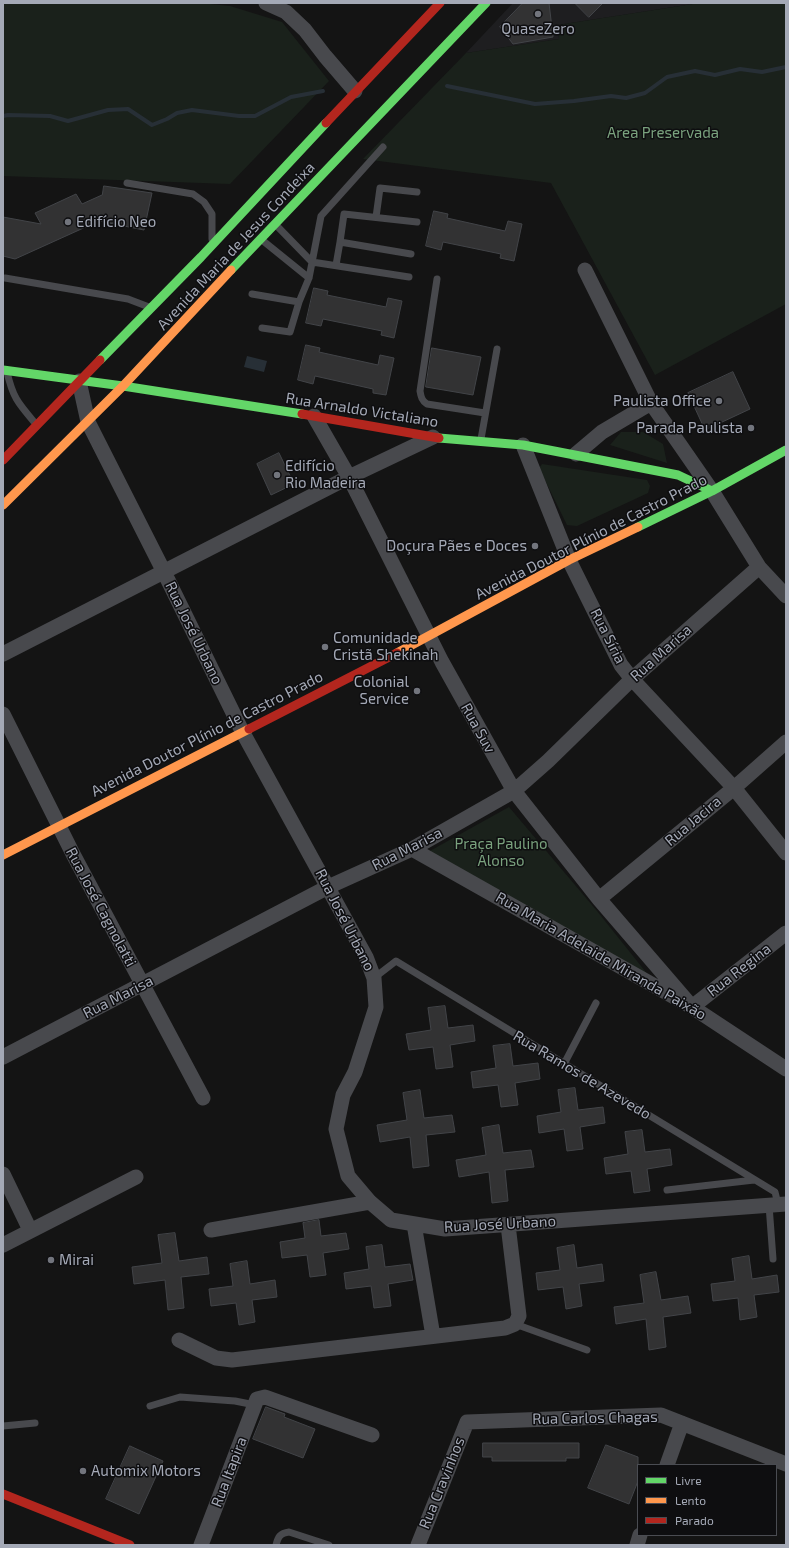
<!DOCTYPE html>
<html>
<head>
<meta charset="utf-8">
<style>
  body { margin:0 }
  #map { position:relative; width:789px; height:1548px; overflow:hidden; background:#141414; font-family:"Exo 2",sans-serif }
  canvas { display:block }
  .frame { position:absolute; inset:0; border:4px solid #a4a9b6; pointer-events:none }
  .legend { position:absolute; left:637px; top:1464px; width:140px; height:72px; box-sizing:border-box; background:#0e0e10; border:1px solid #4a4c52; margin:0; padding:5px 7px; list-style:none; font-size:12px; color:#a4a9b6 }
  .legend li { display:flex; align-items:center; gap:8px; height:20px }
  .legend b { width:20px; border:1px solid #4a4c52 }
</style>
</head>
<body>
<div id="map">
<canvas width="789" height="1548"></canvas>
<div class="frame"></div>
<ul class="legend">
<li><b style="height:5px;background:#63d668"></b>Livre</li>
<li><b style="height:5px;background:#ff974d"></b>Lento</li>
<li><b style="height:5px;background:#b3261e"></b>Parado</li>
</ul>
</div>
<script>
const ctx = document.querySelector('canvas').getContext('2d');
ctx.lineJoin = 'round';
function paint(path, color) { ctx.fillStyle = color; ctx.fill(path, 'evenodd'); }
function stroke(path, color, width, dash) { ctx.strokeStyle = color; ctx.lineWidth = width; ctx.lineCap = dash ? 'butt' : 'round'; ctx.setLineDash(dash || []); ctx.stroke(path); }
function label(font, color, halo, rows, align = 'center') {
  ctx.font = font + ' "Exo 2",sans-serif'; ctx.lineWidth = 3; ctx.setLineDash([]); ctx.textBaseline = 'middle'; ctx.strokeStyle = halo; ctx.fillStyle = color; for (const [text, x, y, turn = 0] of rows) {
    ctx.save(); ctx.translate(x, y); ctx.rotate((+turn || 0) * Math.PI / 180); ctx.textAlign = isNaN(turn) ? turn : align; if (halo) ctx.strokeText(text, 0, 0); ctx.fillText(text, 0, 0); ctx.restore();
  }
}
const built = new Path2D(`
  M 513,3 L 699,3 L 558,25 L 559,39 L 466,53 Z`);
const green = new Path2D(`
  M 3,3 L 201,3 L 230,6 L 282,22 L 329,81 L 230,184 L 3,176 Z
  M 699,3 L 786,3 L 786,304 L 655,375 L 551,183 L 363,159 L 466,53 L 559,39 L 558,25 Z
  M 621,432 L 643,432 L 663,444 L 667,463 L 610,445 Z
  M 542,464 L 647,480 L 650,486 L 648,493 L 577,526 L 567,525 L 539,468 Z
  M 509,807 L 597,911 L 653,981 L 428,852 Z`);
const water = new Path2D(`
  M 247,356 L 267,361 L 264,372 L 244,367 Z`);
const stream = new Path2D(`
  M 447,86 L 535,104 L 574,101 L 611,96 L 626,98 L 645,93 L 667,77 L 695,71 L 715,75 L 740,69 L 762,72 L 786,67
  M 3,116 L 8,115 L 50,116 L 68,121 L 108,110 L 128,109 L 152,125 L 167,119 L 177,113 L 192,110 L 239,116 L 255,116 L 291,97 L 323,91`);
const building = new Path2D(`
  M 523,3 L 549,3 L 553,37 L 513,44 L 500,27 Z
  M 575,3 L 603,3 L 589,17 Z
  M 104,186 L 152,193 L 144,230 L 99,221 L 15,259 L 3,256 L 3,217 L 41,224 L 35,213 L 76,194 L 82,204 L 102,195 Z
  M 434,211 L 448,214 L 447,218 L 505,231 L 508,221 L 522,224 L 514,261 L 500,258 L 501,254 L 443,242 L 441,250 L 426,246 Z
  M 314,288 L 328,291 L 327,295 L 386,307 L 388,298 L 402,301 L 394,338 L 381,335 L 382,331 L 323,319 L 321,326 L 306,323 Z
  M 306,345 L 320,348 L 319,352 L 378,365 L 380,355 L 394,358 L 386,395 L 373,393 L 373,389 L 315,376 L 313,384 L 298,380 Z
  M 432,348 L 481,357 L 473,395 L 426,387 Z
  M 733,372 L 750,409 L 705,430 L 688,393 Z
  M 279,453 L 294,484 L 271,495 L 257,464 Z
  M 445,1006 L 448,1028 L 473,1025 L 475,1041 L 450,1045 L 453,1067 L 436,1069 L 433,1047 L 409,1050 L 406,1034 L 431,1030 L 428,1008 Z
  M 510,1044 L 513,1066 L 538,1063 L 540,1079 L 515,1083 L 518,1105 L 501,1107 L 498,1085 L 473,1088 L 471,1072 L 496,1068 L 493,1046 Z
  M 575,1088 L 578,1110 L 603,1107 L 605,1123 L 580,1127 L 583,1149 L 567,1151 L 564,1129 L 539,1133 L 537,1116 L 561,1112 L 558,1090 Z
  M 420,1090 L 424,1118 L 452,1115 L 455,1132 L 426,1135 L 429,1166 L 413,1168 L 410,1137 L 380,1142 L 377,1125 L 407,1120 L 403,1093 Z
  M 499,1125 L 503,1153 L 531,1150 L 534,1167 L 505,1170 L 508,1201 L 492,1203 L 489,1172 L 459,1177 L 456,1160 L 486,1155 L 482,1128 Z
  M 642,1130 L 645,1152 L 670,1149 L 672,1165 L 647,1169 L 650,1191 L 634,1193 L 631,1171 L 606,1174 L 604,1158 L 628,1154 L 625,1132 Z
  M 319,1220 L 321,1236 L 346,1233 L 349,1249 L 323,1253 L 326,1275 L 310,1277 L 307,1255 L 282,1258 L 280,1242 L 305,1238 L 303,1223 Z
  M 175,1233 L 179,1261 L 207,1257 L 209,1274 L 181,1277 L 184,1308 L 168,1310 L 165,1280 L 134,1284 L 132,1267 L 162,1263 L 158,1235 Z
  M 382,1245 L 385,1267 L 410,1264 L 413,1280 L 388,1284 L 391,1306 L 374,1308 L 371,1286 L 346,1289 L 344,1273 L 369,1269 L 366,1247 Z
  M 574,1245 L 577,1268 L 602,1264 L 604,1281 L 579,1284 L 582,1306 L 566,1309 L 563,1287 L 538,1290 L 536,1273 L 560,1270 L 557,1248 Z
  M 749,1256 L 752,1279 L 777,1275 L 779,1292 L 754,1295 L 757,1317 L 740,1320 L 738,1298 L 713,1301 L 711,1284 L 735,1281 L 732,1259 Z
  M 247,1261 L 250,1284 L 275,1280 L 277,1297 L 252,1300 L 255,1322 L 239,1325 L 236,1303 L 211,1306 L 209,1289 L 233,1286 L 230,1264 Z
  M 656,1272 L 661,1300 L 688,1296 L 691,1313 L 663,1317 L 666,1347 L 649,1350 L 646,1319 L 616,1324 L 614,1307 L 644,1303 L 640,1275 Z
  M 266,1407 L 285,1414 L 284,1417 L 315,1429 L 303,1458 L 253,1439 Z
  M 483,1443 L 579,1443 L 579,1458 L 566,1458 L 566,1461 L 492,1461 L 492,1457 L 483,1457 Z
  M 606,1445 L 638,1457 L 638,1481 L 629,1504 L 588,1488 Z
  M 130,1446 L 163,1461 L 139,1514 L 106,1499 Z`);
const lane = new Path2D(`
  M 127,183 L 193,194 L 204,202 L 212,214 L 212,239
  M 376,217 L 380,188 L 417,192
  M 276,225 L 312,262 L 409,277
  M 262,240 L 309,278
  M 411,254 L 340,242 L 344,214 L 417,222
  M 336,265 L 340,242
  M 5,278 L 128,299 L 149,307
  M 437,279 L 420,391 C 421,397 422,401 427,404 L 485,413
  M 252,294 L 299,302
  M 262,328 L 290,332 L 299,302 L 309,278 L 321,216 L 383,147
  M 7,372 C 13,398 18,403 35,423
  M 481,439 L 497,349
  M 374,978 L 396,961 L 775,1192 L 778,1204
  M 564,1064 L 596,1003
  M 667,1190 L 754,1180
  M 769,1205 L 773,1259
  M 515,1324 L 587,1350
  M 150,1406 L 180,1397 L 235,1401 L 255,1405
  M 3,1426 L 35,1423
  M 276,1545 C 278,1537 280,1533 289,1532 L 329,1545`);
const street = new Path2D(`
  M 266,3 L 286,12 L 305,30 L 325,56 L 355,91
  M 585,270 L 651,403 L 712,491 L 759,567 L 786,596
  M 79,381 L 88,422 L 164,572 L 242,731 L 366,957 L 374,978 L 376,1007 L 355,1072 L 343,1095 L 336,1129 L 348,1176 L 370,1202 L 391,1220 L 445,1229 L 786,1204
  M 314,416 L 349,477 L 442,662 L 514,791 L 599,899 L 692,1007
  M 523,445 L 569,560 L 621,665 L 632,679 L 734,788 L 786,853
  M 576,454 L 602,432 L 651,403
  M 3,654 L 349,477 L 433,437
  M 3,714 L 73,854 L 203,1098
  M 412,849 L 692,1007 L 786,1069
  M 599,899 L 734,788 L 786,742
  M 692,1007 L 786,933
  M 3,1057 L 328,887 L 412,849 L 514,791 L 548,761 L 632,679 L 759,567
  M 3,1174 L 30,1230
  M 414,1224 L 433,1336
  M 211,1230 L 370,1202
  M 3,1245 L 136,1177
  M 179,1340 L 216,1358 L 232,1360 L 505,1328 L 515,1324 L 519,1316 L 508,1225
  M 667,1465 L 682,1423
  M 201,1545 L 257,1399 L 265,1397 L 372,1435
  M 418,1545 L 467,1422 L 661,1415 L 786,1464
  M 637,1545 L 640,1535`);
const fast = new Path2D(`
  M 231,270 L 486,3
  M 100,360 L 201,257 L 326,123
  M 3,370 L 123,386 L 302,414
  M 439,438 L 523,445 L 678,475 L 712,491
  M 638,527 L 712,491 L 786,450`);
const slow = new Path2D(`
  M 3,505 L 123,386 L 231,270
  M 397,653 L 569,560 L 638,527
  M 3,855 L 249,729`);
const jam = new Path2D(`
  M 326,123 L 440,3
  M 302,414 L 439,438
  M 3,460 L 100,360
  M 249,729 L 397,653
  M 3,1494 L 130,1545`);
const markers = [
  [538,14,4,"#72757d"],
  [68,222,4,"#72757d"],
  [719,401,4,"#72757d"],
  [751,428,4,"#72757d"],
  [277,475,4,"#72757d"],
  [535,546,4,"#72757d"],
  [325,647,4,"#72757d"],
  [417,691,4,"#72757d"],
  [51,1260,4,"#72757d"],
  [83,1471,4,"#72757d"]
];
const poiNames = [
  ["QuaseZero",538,29,"center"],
  ["Edifício Neo",76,222],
  ["Paulista Office",711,401,"right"],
  ["Parada Paulista",743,428,"right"],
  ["Edifício",285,466],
  ["Rio Madeira",285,483],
  ["Doçura Pães e Doces",527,546,"right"],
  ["Comunidade",333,638],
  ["Cristã Shekinah",333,655],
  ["Colonial",409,682,"right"],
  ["Service",409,699,"right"],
  ["Mirai",59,1260],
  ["Automix Motors",91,1471]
];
const parkNames = [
  ["Area Preservada",663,133],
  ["Praça Paulino",501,844],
  ["Alonso",501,861]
];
const streetNames = [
  ["Avenida Maria de Jesus Condeixa",236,246,-47],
  ["Rua Arnaldo Victaliano",362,410,9],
  ["Avenida Doutor Plínio de Castro Prado",591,537,-27],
  ["Rua José Urbano",194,633,64],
  ["Rua Síria",608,636,63],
  ["Rua Marisa",661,653,-42],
  ["Rua Suv",478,728,61],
  ["Avenida Doutor Plínio de Castro Prado",207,734,-27],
  ["Rua Jacira",693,821,-40],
  ["Rua Marisa",407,849,-27],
  ["Rua José Cagnolatti",101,907,62],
  ["Rua José Urbano",345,920,63],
  ["Rua Maria Adelaide Miranda Paixão",601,956,30],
  ["Rua Regina",739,970,-38],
  ["Rua Marisa",118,997,-27],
  ["Rua Ramos de Azevedo",582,1075,31],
  ["Rua José Urbano",500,1224,-3],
  ["Rua Carlos Chagas",595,1418,-1],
  ["Rua Itapira",229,1472,-69],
  ["Rua Cravinhos",442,1483,-68]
];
paint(built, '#1e1e20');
paint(green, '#1a211b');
paint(water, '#272f36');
stroke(stream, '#272f36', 4);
paint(building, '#323233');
stroke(building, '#424448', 1);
stroke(lane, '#48494d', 7);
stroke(street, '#48494d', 15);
stroke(fast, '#63d668', 9);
stroke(slow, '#ff974d', 9);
stroke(jam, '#b3261e', 9);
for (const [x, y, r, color] of markers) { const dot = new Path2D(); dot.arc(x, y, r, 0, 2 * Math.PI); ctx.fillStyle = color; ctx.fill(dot); stroke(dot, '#0e0e10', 1.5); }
label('15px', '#a4a9b6', '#0e0e10', poiNames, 'left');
label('15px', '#7aa27e', '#0e0e10', parkNames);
label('15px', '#a4a9b6', '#0e0e10', streetNames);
</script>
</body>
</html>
